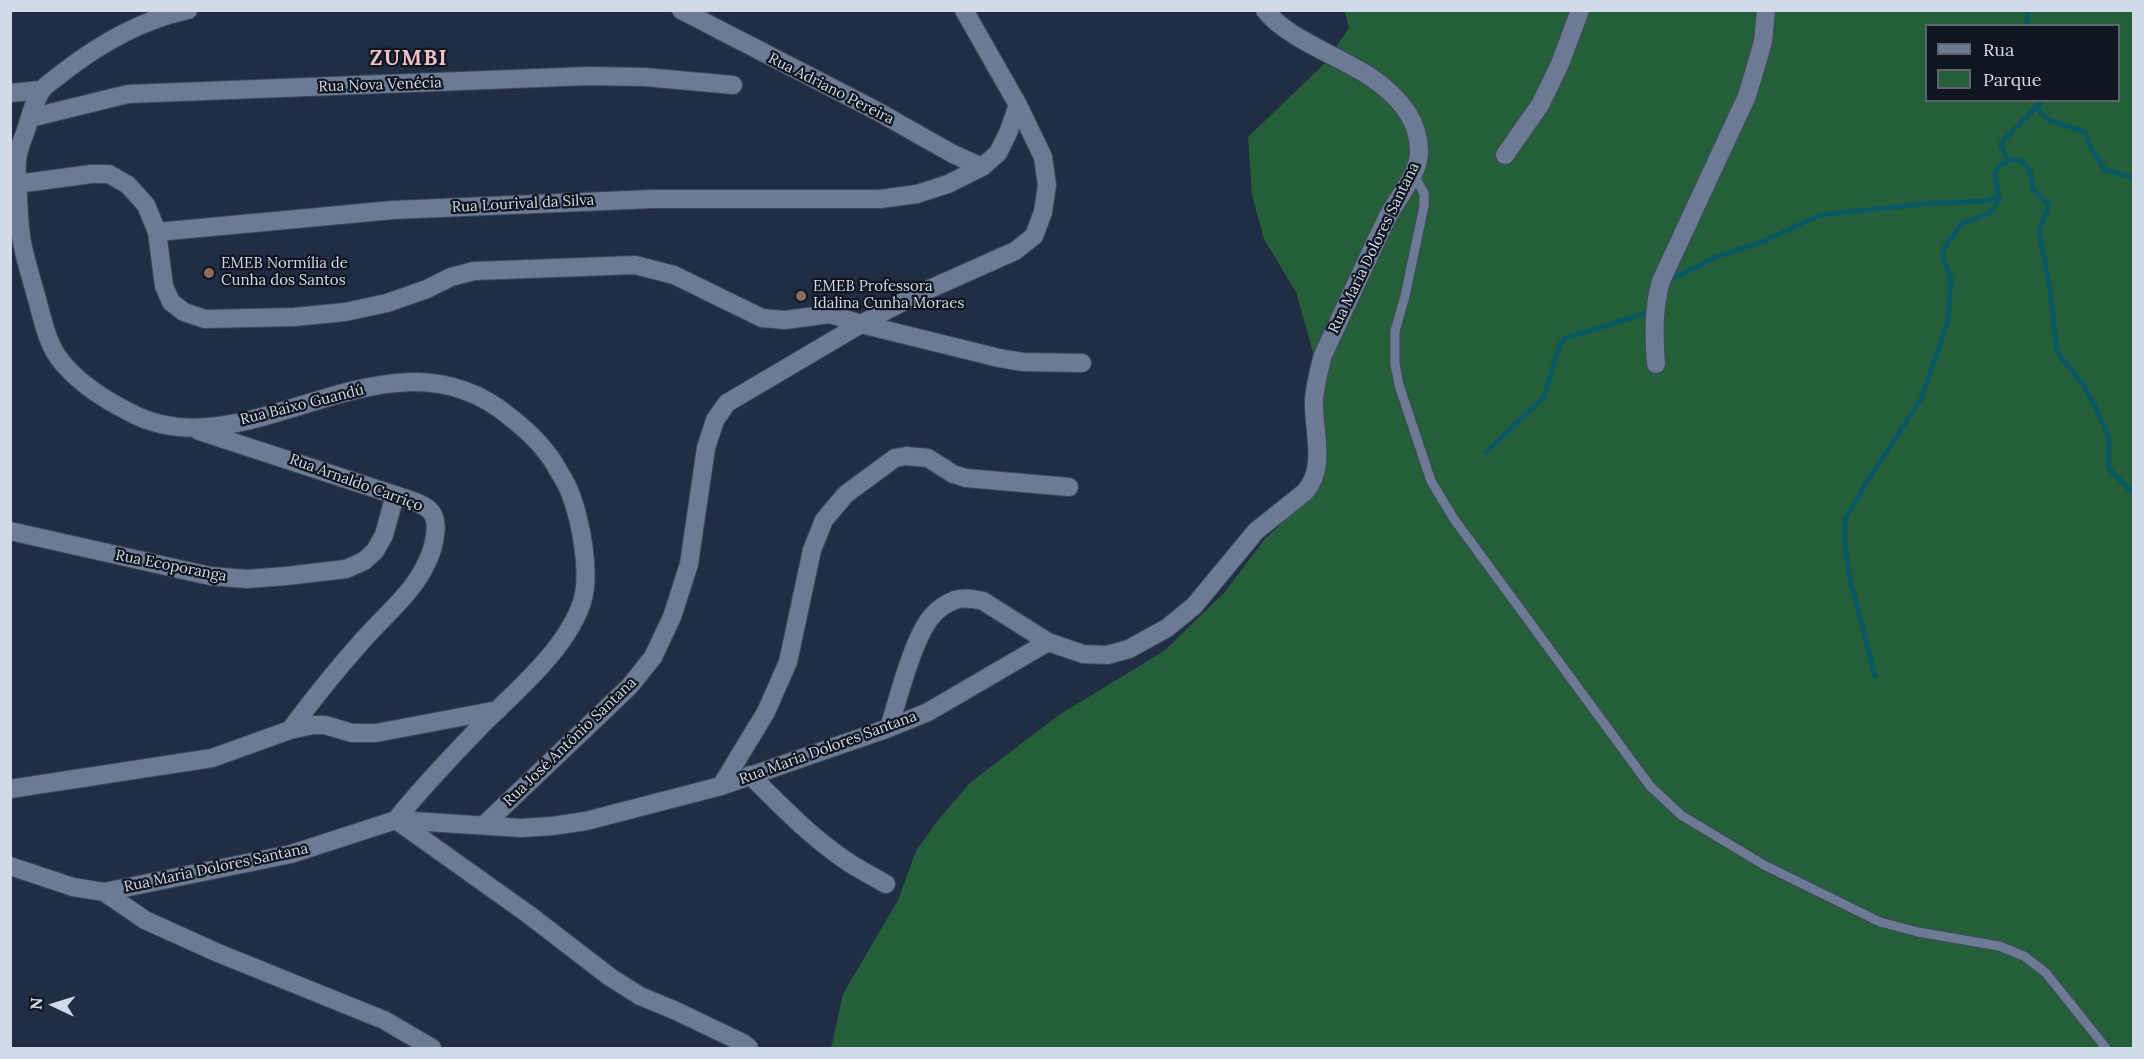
<!DOCTYPE html>
<html>
<head>
<meta charset="utf-8">
<style>
  body { margin:0 }
  #map { position:relative; width:2144px; height:1059px; overflow:hidden; background:#212d43; font-family:Lora,serif }
  canvas { display:block }
  .frame { position:absolute; inset:0; border:12px solid #d1dae8; pointer-events:none }
  .legend { position:absolute; left:1925px; top:24px; width:195px; height:78px; box-sizing:border-box; background:#101620; border:2px solid #5d6470; margin:0; padding:8px 10px; list-style:none; font-size:18px; color:#d1dae8 }
  .legend li { display:flex; align-items:center; gap:12px; height:30px }
  .legend b { width:30px; border:2px solid #5d6470 }
  .north { position:absolute; left:24px; top:975px; width:60px; height:60px; -webkit-text-stroke:4px #101620; paint-order:stroke; rotate:274deg; font-size:16px; font-weight:700; line-height:24px; text-align:center; color:#d1dae8 }
  .north::after { content:''; display:block; margin:auto; width:21px; height:27px; background:#d1dae8; clip-path:polygon(50% 0,100% 100%,50% 72%,0 100%) }
</style>
</head>
<body>
<div id="map">
<canvas width="2144" height="1059"></canvas>
<div class="frame"></div>
<ul class="legend">
<li><b style="height:8px;background:#6c7a94"></b>Rua</li>
<li><b style="height:16px;background:#255f3a"></b>Parque</li>
</ul>
<div class="north">N</div>
</div>
<script>
const ctx = document.querySelector('canvas').getContext('2d');
ctx.lineJoin = 'round';
function paint(path, color) { ctx.fillStyle = color; ctx.fill(path, 'evenodd'); }
function stroke(path, color, width, dash) { ctx.strokeStyle = color; ctx.lineWidth = width; ctx.lineCap = dash ? 'butt' : 'round'; ctx.setLineDash(dash || []); ctx.stroke(path); }
function label(font, color, halo, rows, align = 'center') {
  ctx.font = font + ' Lora,serif'; ctx.lineWidth = 4.5; ctx.setLineDash([]); ctx.textBaseline = 'middle'; ctx.strokeStyle = halo; ctx.fillStyle = color; for (const [text, x, y, turn = 0] of rows) {
    ctx.save(); ctx.translate(x, y); ctx.rotate((+turn || 0) * Math.PI / 180); ctx.textAlign = isNaN(turn) ? turn : align; if (halo) ctx.strokeText(text, 0, 0); ctx.fillText(text, 0, 0); ctx.restore();
  }
}
const green = new Path2D(`
  M 1345,11 L 2133,11 L 2133,1048 L 831,1048 L 843,994 L 898,900 L 916,851 L 938,820 L 971,782 L 1059,715 L 1164,651 L 1224,593 L 1264,540 L 1321,486 L 1310,400 L 1313,352 L 1296,292 L 1264,239 L 1252,195 L 1248,137 L 1325,63 L 1349,28 ZM 1926,26 L 2118,26 L 2118,100 L 1926,100 Z`);
const stream = new Path2D(`
  M 2027,10 L 2028,26
  M 2036,108 L 2049,120 L 2085,132 L 2091,148 L 2105,170 L 2134,178
  M 2008,160 L 2000,144 L 2043,100
  M 1668,281 L 1716,257 L 1764,241 L 1820,215 L 1921,204 L 1986,201 L 1998,196
  M 1486,452 L 1544,397 L 1560,344 L 1565,338 L 1647,313
  M 1875,676 L 1850,579 L 1844,536 L 1845,519 L 1869,478 L 1921,399 L 1948,321 L 1951,279 L 1943,258 L 1943,250 L 1961,224 L 1990,213 L 1999,200 L 1995,176 L 1996,169 L 2008,160 L 2021,160 L 2030,171 L 2033,189 L 2049,205 L 2039,230 L 2051,295 L 2056,347 L 2060,356 L 2082,383 L 2096,408 L 2109,438 L 2108,465 L 2110,470 L 2134,494`);
const service = new Path2D(`
  M 1413,173 L 1424,193 L 1424,206 L 1405,296 L 1395,331 L 1395,364 L 1399,385 L 1431,481 L 1454,519 L 1650,786 L 1681,815 L 1764,865 L 1880,922 L 1918,932 L 1999,946 L 2024,956 L 2046,973 L 2106,1048`);
const minor = new Path2D(`
  M 188,10 C 141,20 99,44 61,74 C 54,80 44,85 40,93 C 34,103 30,116 27,127 C 24,136 20,145 18,154 C 15,168 17,183 18,197 C 19,214 19,231 23,247 C 27,266 33,284 38,303 C 43,321 47,341 58,357 C 76,382 103,399 131,413 C 249,475 388,315 510,417 C 528,431 547,449 558,470 C 563,478 568,487 571,495 C 581,523 591,573 582,602 C 566,651 513,693 478,729 C 450,758 421,788 396,820 L 528,914 L 610,977 L 640,996 L 674,1010 L 743,1043 L 749,1048
  M 681,10 L 875,110 L 953,154 L 982,167
  M 10,93 L 41,90
  M 30,118 L 128,94 L 589,76 L 645,77 L 733,85
  M 1505,155 L 1540,105 L 1560,64 L 1580,10
  M 17,184 L 91,174 L 109,174 L 128,185 L 146,205 L 157,232 L 164,286 L 171,302 L 184,312 L 205,319 L 294,317 L 345,312 L 387,303 L 427,289 L 451,277 L 474,271 L 635,265 L 674,275 L 762,318 L 785,320 L 830,314 L 861,324 L 999,358 L 1023,362 L 1082,363
  M 157,232 L 393,210 L 653,199 L 880,199 L 917,194 L 948,184 L 982,167 L 998,153 L 1008,133 L 1018,105
  M 1656,364 C 1654,335 1653,309 1661,281 L 1747,96 L 1763,42 L 1766,10
  M 199,431 L 395,495 C 406,499 425,503 432,513 C 440,525 433,550 427,562 C 414,592 384,616 363,640 C 337,669 313,699 290,730
  M 10,531 L 210,576 L 247,579 L 286,576 L 346,569 L 364,561 L 375,551 L 384,535 L 395,495
  M 889,728 C 898,699 913,638 932,616 C 938,609 947,603 955,600 C 964,597 974,599 983,601 L 1048,642
  M 750,775 C 780,805 810,836 845,860 C 858,869 872,876 886,884
  M 721,786 L 766,712 L 788,662 L 812,550 L 824,520 L 846,494 L 895,458 L 906,456 L 928,458 L 953,474 L 966,478 L 1069,487
  M 10,789 L 212,758 L 290,730 L 313,725 L 325,725 L 352,733 L 376,733 L 498,710
  M 484,825 L 630,686 L 653,657 L 672,617 L 689,564 L 706,448 L 715,420 L 727,403 L 861,324 L 914,296 L 1015,251 L 1034,236 L 1043,212 L 1047,185 L 1043,157 L 1018,105 L 964,10
  M 10,866 L 73,887 L 104,892 L 291,854 L 396,820 L 521,828 L 552,826 L 586,821 L 721,786 L 889,728 L 928,712 L 1048,642 L 1083,654 L 1107,655 L 1129,649 L 1167,628 L 1194,606 L 1256,531 L 1305,492 C 1327,467 1313,431 1314,401 C 1315,386 1319,370 1323,355 C 1344,310 1365,264 1387,218 C 1397,198 1418,176 1419,153 C 1420,118 1396,94 1369,76 C 1339,56 1286,38 1265,10
  M 104,892 L 145,920 L 218,953 L 384,1020 L 432,1048`);
const markers = [
  [209,273,6,"#8d6e63"],
  [801,296,6,"#8d6e63"]
];
const streetNames = [
  ["Rua Nova Venécia",380,85,-2],
  ["Rua Adriano Pereira",831,89,27],
  ["Rua Lourival da Silva",523,204,-3],
  ["Rua Maria Dolores Santana",1374,248,-64],
  ["Rua Baixo Guandú",302,405,-14],
  ["Rua Arnaldo Carriço",356,483,20],
  ["Rua Ecoporanga",171,566,11],
  ["Rua José Antônio Santana",570,742,-44],
  ["Rua Maria Dolores Santana",828,748,-20],
  ["Rua Maria Dolores Santana",216,868,-12]
];
const poiNames = [
  ["EMEB Normília de",221,264],
  ["Cunha dos Santos",221,281],
  ["EMEB Professora",813,287],
  ["Idalina Cunha Moraes",813,304]
];
const districtNames = [
  ["ZUMBI",409,59]
];
paint(green, '#255f3a');
stroke(stream, '#095965', 5);
stroke(service, '#3e485b', 11);
stroke(minor, '#3e485b', 20);
stroke(service, '#6c7a94', 9);
stroke(minor, '#6c7a94', 18);
for (const [x, y, r, color] of markers) { const dot = new Path2D(); dot.arc(x, y, r, 0, 2 * Math.PI); ctx.fillStyle = color; ctx.fill(dot); stroke(dot, '#101620', 2); }
label('15px', '#d1dae8', '#101620', streetNames);
label('15px', '#d1dae8', '#101620', poiNames, 'left');
ctx.letterSpacing = '1.5px';
label('bold 21px', '#f4c0c7', '#101620', districtNames);
ctx.letterSpacing = '0px';
</script>
</body>
</html>
